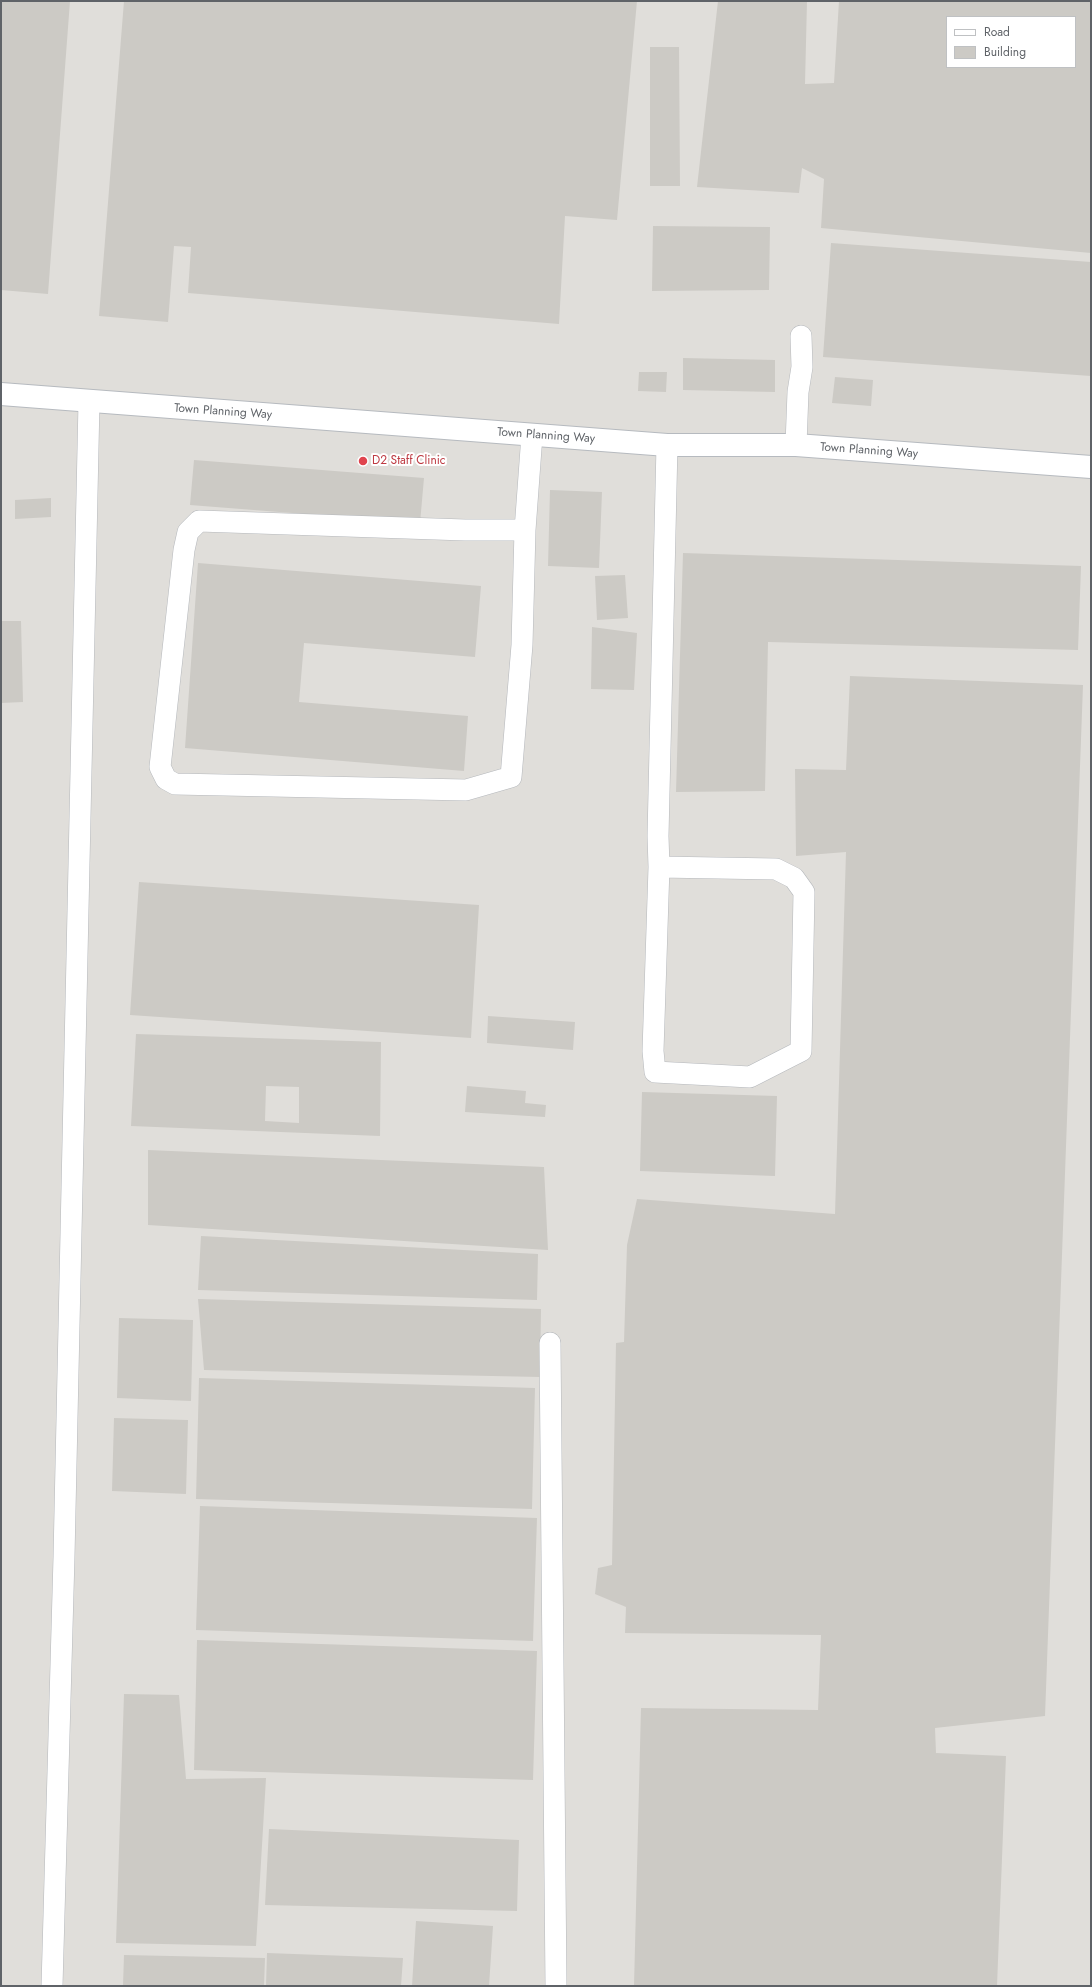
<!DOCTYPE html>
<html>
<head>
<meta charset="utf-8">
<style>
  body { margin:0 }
  #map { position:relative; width:1092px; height:1987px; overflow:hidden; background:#f1efe8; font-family:Jost,sans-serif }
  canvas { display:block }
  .frame { position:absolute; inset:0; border:2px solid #5f6368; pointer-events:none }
  .legend { position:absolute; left:946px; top:16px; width:130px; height:52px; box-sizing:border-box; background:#fff; border:1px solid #bfc1c3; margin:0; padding:5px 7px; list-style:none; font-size:12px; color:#5f6368 }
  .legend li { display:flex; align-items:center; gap:8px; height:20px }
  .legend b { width:20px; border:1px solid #bfc1c3 }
</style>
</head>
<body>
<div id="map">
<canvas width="1092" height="1987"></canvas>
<div class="frame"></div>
<ul class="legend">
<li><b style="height:5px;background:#fff"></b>Road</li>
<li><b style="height:11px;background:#cccac5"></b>Building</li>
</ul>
</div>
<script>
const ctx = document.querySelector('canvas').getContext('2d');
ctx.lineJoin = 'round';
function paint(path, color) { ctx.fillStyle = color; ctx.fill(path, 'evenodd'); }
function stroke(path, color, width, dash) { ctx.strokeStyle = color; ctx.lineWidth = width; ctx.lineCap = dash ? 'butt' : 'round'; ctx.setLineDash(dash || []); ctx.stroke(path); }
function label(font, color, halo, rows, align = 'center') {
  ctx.font = font + ' Jost,sans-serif'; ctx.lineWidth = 4; ctx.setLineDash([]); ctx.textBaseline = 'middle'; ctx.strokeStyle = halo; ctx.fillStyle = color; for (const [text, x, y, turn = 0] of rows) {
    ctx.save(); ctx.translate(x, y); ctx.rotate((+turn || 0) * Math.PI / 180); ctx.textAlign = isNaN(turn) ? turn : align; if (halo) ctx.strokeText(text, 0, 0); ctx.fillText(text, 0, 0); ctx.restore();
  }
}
const industrial = new Path2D(`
  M 1,1 L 1091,1 L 1091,1986 L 1,1986 ZM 947,17 L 1075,17 L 1075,67 L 947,67 Z`);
const building = new Path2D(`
  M 1,1 L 70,1 L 48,294 L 1,290 Z
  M 124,1 L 637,1 L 617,220 L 565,216 L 559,324 L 188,293 L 191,247 L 174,246 L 168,322 L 99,316 Z
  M 718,1 L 807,1 L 805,84 L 834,83 L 839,1 L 1091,1 L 1091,253 L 821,228 L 824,179 L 802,168 L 799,193 L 697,187 ZM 947,17 L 1075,17 L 1075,67 L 947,67 Z
  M 650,47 L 679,47 L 680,186 L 650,186 Z
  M 653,226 L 770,227 L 769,290 L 652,291 Z
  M 831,243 L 1091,262 L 1091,376 L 823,357 Z
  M 683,358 L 775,360 L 775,392 L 683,390 Z
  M 639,372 L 667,372 L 666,392 L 638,391 Z
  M 835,377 L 873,380 L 871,406 L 832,403 Z
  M 194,460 L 424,478 L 420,523 L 190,505 Z
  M 550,490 L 602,492 L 599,568 L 548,566 Z
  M 51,498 L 51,517 L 15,519 L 15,500 Z
  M 683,553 L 1081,566 L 1078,650 L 768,642 L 765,791 L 676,792 Z
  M 198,563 L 481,586 L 475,657 L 304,643 L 299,702 L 468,716 L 464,771 L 185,748 Z
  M 625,575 L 628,618 L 597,620 L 595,576 Z
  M 1,621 L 21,621 L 23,702 L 1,703 Z
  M 592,627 L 637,633 L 634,690 L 591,689 Z
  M 850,676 L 1083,685 L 1045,1716 L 935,1728 L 936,1753 L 1006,1756 L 997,1986 L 634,1986 L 641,1708 L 818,1710 L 821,1635 L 625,1633 L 626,1607 L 595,1594 L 598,1568 L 612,1565 L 616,1343 L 624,1342 L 627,1245 L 637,1199 L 835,1214 L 846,852 L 796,856 L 795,769 L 846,770 Z
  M 139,882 L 479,905 L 471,1038 L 130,1015 Z
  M 488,1016 L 575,1022 L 573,1050 L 487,1043 Z
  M 136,1034 L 381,1042 L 380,1136 L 131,1126 ZM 266,1086 L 299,1087 L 299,1123 L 265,1121 Z
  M 467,1086 L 526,1091 L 525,1103 L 546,1105 L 545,1117 L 465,1112 Z
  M 642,1092 L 777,1096 L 775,1176 L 640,1171 Z
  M 148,1150 L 544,1167 L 548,1250 L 148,1225 Z
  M 201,1236 L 538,1254 L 537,1300 L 198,1290 Z
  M 198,1299 L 541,1309 L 540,1377 L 204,1370 Z
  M 119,1318 L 193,1320 L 191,1401 L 117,1398 Z
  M 199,1378 L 535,1388 L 532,1509 L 196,1499 Z
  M 114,1418 L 188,1420 L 186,1494 L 112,1491 Z
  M 200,1506 L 537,1518 L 533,1641 L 196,1630 Z
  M 197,1640 L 537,1651 L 533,1780 L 194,1770 Z
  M 124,1694 L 179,1695 L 186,1779 L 266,1778 L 256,1946 L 116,1943 Z
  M 269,1829 L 519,1840 L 517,1911 L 265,1905 Z
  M 416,1921 L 493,1926 L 489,1986 L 412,1986 Z
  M 267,1953 L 403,1958 L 401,1986 L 266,1986 Z
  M 124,1955 L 265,1958 L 264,1986 L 123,1986 Z`);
const lane = new Path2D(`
  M 796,445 L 798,392 L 802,367 L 801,336
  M 525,530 L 522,645 L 511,777 L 466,790 L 175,784 L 166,779 L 160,767 L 184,550 L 188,532 L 199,521 L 465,530 L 525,530 L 532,435
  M 659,867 L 653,1051 L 655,1072 L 750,1077 L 801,1051 L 804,892 L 794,878 L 776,869 L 659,867 L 658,836 L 667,445
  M 550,1343 L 556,1986
  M 52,1986 L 64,1557 L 89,402`);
const secondary = new Path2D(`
  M 1,394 L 667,445 L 796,445 L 1091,467`);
const markers = [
  [363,461,5,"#e0444e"]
];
const streetNames = [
  ["Town Planning Way",223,412,4],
  ["Town Planning Way",546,436,4],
  ["Town Planning Way",869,451,4]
];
const healthNames = [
  ["D2 Staff Clinic",372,461]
];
paint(industrial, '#e0deda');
paint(building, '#cccac5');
stroke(lane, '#b5b8bc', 22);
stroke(secondary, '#b6babf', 24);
stroke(lane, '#fff', 21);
stroke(secondary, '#fff', 22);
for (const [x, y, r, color] of markers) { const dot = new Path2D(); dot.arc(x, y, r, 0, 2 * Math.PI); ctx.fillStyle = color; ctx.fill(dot); stroke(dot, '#fff', 1.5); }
label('12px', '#5f6368', '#fff', streetNames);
label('12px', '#be3a42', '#fff', healthNames, 'left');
</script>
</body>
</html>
